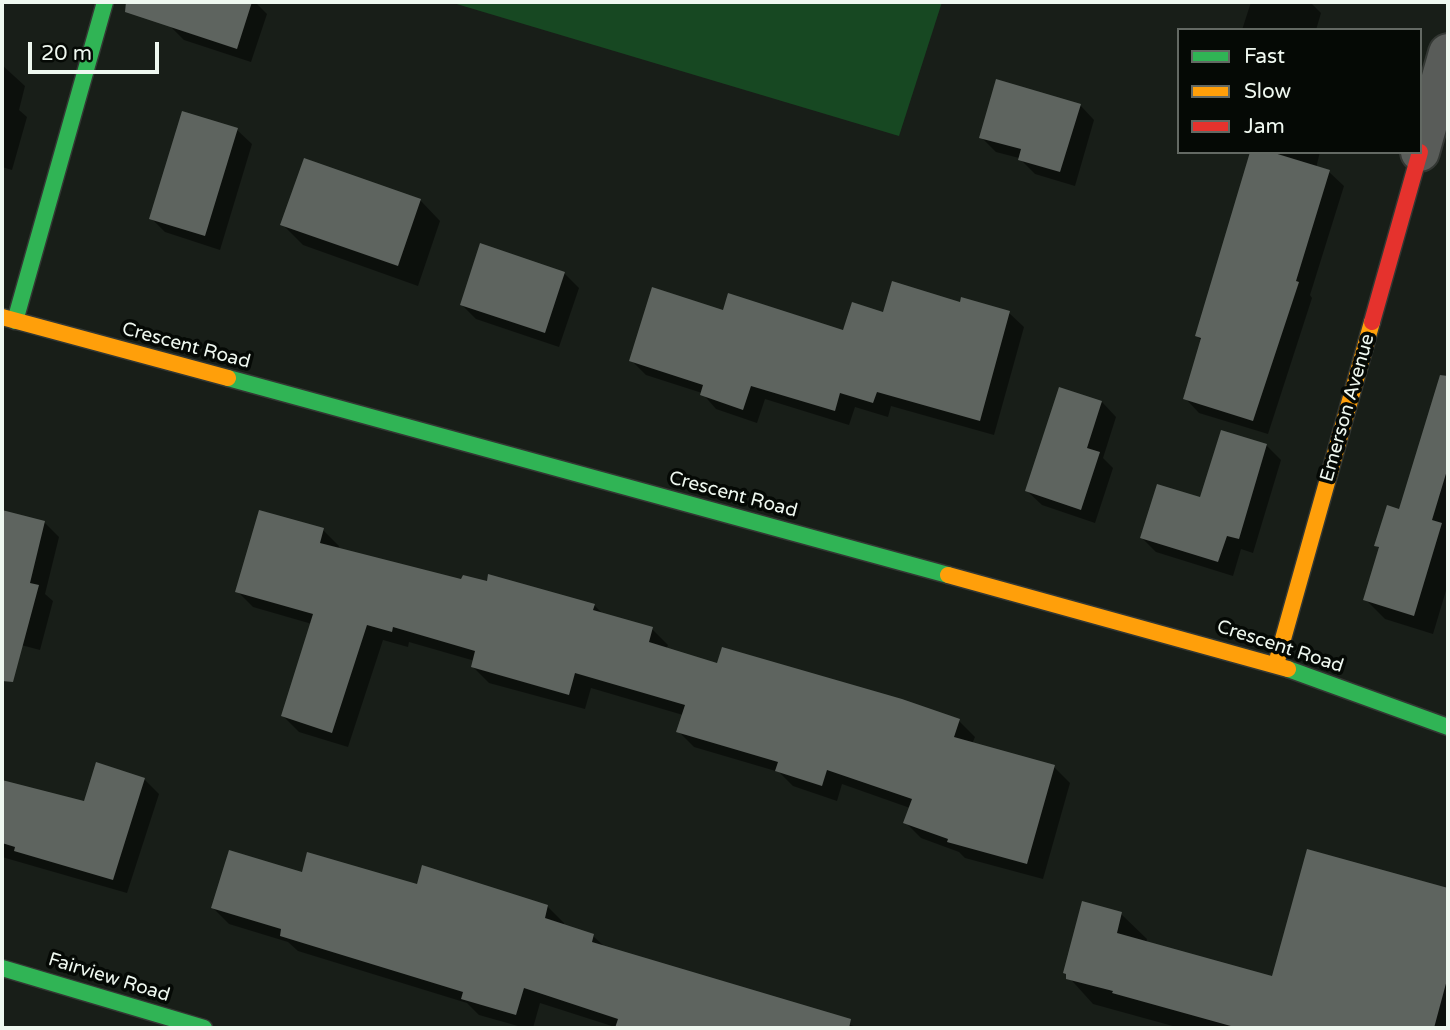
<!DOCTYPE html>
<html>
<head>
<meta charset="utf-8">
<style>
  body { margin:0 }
  #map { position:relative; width:1450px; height:1030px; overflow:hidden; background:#181e18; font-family:"Varela Round",sans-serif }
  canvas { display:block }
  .frame { position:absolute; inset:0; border:4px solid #eff8f0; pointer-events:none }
  .legend { position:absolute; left:1177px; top:28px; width:245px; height:126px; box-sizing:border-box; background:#050905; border:2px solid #636963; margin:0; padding:9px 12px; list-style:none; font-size:21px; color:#eff8f0 }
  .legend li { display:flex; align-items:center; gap:14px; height:35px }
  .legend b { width:35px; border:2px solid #636963 }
  .scale { position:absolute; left:28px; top:42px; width:131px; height:32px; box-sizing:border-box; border:4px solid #eff8f0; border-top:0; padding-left:9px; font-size:21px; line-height:24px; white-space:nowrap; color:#eff8f0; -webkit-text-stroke:5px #050905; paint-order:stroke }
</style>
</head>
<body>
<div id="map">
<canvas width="1450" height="1030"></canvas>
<div class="frame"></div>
<ul class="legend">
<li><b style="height:9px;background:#30b455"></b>Fast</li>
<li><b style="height:9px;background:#ff9f0a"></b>Slow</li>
<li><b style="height:9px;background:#e5322d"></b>Jam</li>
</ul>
<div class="scale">20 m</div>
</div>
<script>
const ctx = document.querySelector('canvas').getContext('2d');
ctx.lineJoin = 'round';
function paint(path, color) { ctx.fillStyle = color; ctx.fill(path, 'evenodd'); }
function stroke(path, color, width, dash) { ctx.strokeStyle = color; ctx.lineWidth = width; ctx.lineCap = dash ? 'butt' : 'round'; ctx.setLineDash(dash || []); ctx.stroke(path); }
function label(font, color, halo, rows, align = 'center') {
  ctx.font = font + ' "Varela Round",sans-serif'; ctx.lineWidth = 7; ctx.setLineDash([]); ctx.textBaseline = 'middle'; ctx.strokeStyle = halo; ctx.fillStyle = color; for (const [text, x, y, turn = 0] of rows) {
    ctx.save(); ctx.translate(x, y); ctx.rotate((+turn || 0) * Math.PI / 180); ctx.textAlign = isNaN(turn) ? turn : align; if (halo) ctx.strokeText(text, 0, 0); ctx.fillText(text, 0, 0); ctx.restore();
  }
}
const forest = new Path2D(`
  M 450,2 L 942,2 L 899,136 Z`);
const shadow = new Path2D(`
  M 178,2 L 255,2 L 267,14 L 251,62 L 184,40 L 170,26 Z
  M 1251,2 L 1310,2 L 1321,13 L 1316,30 L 1242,30 Z
  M 2,65 L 25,86 L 19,110 L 27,117 L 12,170 L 2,167 Z
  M 1080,105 L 1094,120 L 1075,186 L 1035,174 L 1019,158 L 996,152 L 981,137 Z
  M 237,130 L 252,144 L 220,250 L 165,232 L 151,218 Z
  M 1252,152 L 1320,152 L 1316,168 L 1329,172 L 1344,186 L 1310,295 L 1312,298 L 1268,434 L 1199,413 L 1185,398 L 1202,341 L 1197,336 Z
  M 420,200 L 440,221 L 418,286 L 303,245 L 282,224 Z
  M 564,273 L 579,288 L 559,347 L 476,319 L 462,305 Z
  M 961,305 L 1009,313 L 1024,327 L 994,435 L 891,406 L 888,417 L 855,407 L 849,425 L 765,399 L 757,423 L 716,409 L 702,393 L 646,375 L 631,360 L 724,312 L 844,332 L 884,314 Z
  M 1433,401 L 1448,406 L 1448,584 L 1433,634 L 1385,619 L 1365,599 L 1381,550 L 1376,545 L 1400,511 Z
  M 1102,402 L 1116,417 L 1103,458 L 1113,468 L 1095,523 L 1042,505 L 1027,491 Z
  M 1266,445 L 1281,460 L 1253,553 L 1241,549 L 1233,576 L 1156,552 L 1142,538 L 1201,499 Z
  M 2,512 L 45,523 L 59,537 L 45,594 L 53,601 L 40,650 L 2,640 Z
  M 323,530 L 339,546 L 338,549 L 463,581 L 594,605 L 604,615 L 652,629 L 668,645 L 666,650 L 718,665 L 959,721 L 975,737 L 972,744 L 1054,767 L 1070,783 L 1043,879 L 965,858 L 959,852 L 921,838 L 905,822 L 910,808 L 842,784 L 837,801 L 793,786 L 779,772 L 694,747 L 678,731 L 683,715 L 591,688 L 585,709 L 489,683 L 473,667 L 475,661 L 409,642 L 408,647 L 383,640 L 348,747 L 299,732 L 283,716 L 312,624 L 253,607 L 237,591 Z
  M 144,779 L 159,794 L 127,893 L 2,857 L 2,782 L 85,804 Z
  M 1308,851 L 1448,890 L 1448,1028 L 1180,1028 L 1093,1004 L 1065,973 L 1121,914 L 1147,939 L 1146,943 L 1273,979 Z
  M 303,875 L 418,886 L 548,907 L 564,923 L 563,926 L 593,936 L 605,947 L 860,1028 L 618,1028 L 540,1003 L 533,1028 L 525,1028 L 479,1015 L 467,1003 L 298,951 L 288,942 L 229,924 L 213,908 Z`);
const building = new Path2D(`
  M 126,2 L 252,2 L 237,49 L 125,12 Z
  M 996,79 L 1081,104 L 1060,172 L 1018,160 L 1021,149 L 979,138 Z
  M 182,111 L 238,128 L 205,236 L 149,219 Z
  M 1250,152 L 1271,152 L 1330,170 L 1296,281 L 1299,282 L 1253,421 L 1183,399 L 1201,338 L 1195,336 Z
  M 304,158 L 421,199 L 398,266 L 280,225 Z
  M 480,243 L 565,272 L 545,333 L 460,305 Z
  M 892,281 L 960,302 L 961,297 L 1010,311 L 980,421 L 877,392 L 873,403 L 840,393 L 835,411 L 751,386 L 743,410 L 700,395 L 703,385 L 629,361 L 652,287 L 723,310 L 728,293 L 843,330 L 852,302 L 883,312 Z
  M 1440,375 L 1448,376 L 1448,467 L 1432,520 L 1442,523 L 1414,616 L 1363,600 L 1379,547 L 1374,546 L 1387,505 L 1399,509 Z
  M 1059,387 L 1102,401 L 1087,448 L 1100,452 L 1081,510 L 1025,491 Z
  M 1221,430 L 1267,444 L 1239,539 L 1227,536 L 1218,562 L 1140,538 L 1157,484 L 1200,497 Z
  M 2,510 L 45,521 L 30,583 L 39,585 L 13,682 L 2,681 Z
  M 259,510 L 324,528 L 320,543 L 461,579 L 463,575 L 487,581 L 488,574 L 595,604 L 593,610 L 653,627 L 649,642 L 717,663 L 722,647 L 902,699 L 960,719 L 954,737 L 1055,765 L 1027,864 L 947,842 L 948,839 L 903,823 L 912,799 L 827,770 L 822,786 L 775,771 L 778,762 L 676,732 L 685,705 L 575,673 L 569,695 L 471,667 L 475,651 L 393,627 L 392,632 L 367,625 L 332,733 L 281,716 L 313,614 L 235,592 Z
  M 96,762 L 145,778 L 113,880 L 14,851 L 15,847 L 2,843 L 2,780 L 84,801 Z
  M 1307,849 L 1448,888 L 1448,976 L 1434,1028 L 1238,1028 L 1112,993 L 1113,991 L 1066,979 L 1066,974 L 1063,973 L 1082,901 L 1122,912 L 1117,933 L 1272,976 Z
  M 229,850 L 302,872 L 307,852 L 417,884 L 422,865 L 548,905 L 545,918 L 594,934 L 592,942 L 851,1019 L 849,1028 L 615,1028 L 618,1019 L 524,988 L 516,1015 L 461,999 L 463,992 L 280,936 L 281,929 L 211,908 Z`);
const street = new Path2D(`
  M 1420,152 L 1448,53`);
const fast = new Path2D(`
  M 15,321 L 105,2
  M 228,378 L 948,575
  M 1288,669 L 1448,727
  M 2,968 L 204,1028`);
const slow = new Path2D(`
  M 2,317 L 228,378
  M 948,575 L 1288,669
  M 1276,664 L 1372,322`);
const jam = new Path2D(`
  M 1372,322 L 1420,152`);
const streetNames = [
  ["Crescent Road",186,346,15],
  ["Emerson Avenue",1348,408,-74],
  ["Crescent Road",733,495,15],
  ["Crescent Road",1280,647,18],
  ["Fairview Road",109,978,17]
];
paint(forest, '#174822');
paint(shadow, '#0007');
paint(building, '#5e645f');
stroke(street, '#333733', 42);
stroke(fast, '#333733', 19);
stroke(slow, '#333733', 19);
stroke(jam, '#333733', 19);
stroke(street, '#595c59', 38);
stroke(fast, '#30b455', 16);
stroke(slow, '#ff9f0a', 16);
stroke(jam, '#e5322d', 16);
label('19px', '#eff8f0', '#050905', streetNames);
</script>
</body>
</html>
